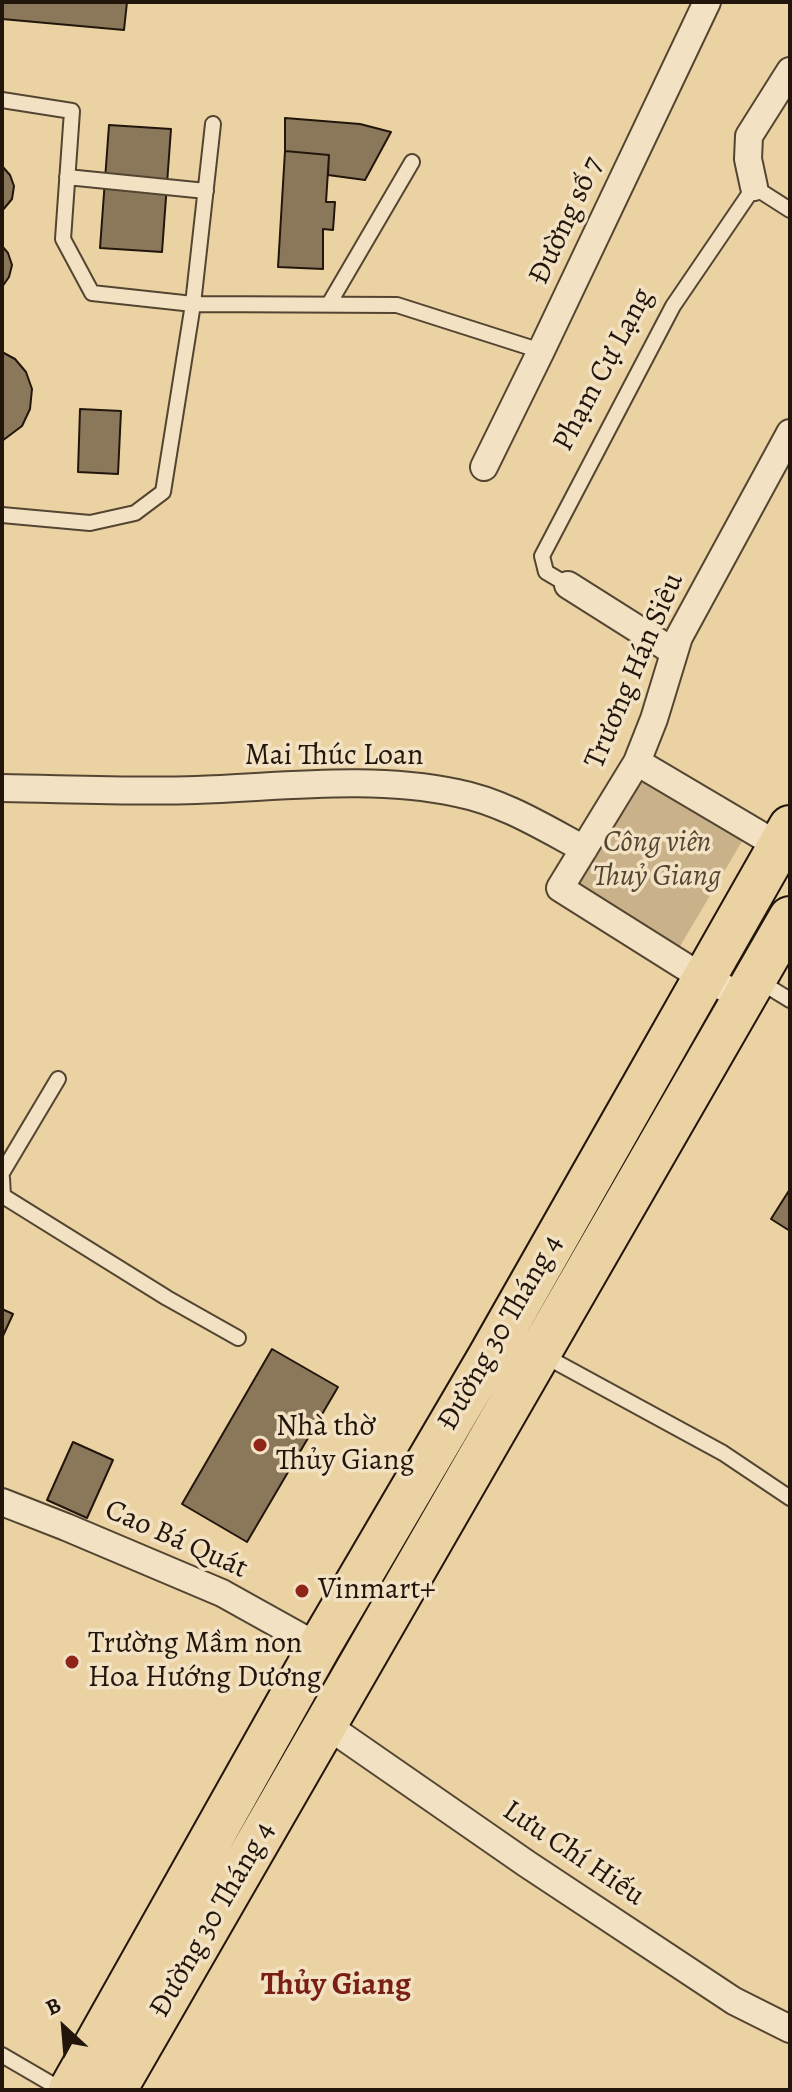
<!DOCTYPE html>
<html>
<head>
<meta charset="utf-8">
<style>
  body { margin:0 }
  #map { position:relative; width:792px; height:2092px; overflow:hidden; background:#ebd2a3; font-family:Alegreya,serif }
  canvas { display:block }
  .frame { position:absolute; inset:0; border:4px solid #22160c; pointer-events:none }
  .north { position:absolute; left:24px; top:1988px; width:80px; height:80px; -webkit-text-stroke:6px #f2e2c3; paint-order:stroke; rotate:334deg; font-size:22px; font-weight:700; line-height:32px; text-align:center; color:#22160c }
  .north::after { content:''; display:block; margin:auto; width:28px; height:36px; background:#22160c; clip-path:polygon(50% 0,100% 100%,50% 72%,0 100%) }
</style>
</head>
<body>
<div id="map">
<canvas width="792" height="2092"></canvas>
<div class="frame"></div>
<div class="north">B</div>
</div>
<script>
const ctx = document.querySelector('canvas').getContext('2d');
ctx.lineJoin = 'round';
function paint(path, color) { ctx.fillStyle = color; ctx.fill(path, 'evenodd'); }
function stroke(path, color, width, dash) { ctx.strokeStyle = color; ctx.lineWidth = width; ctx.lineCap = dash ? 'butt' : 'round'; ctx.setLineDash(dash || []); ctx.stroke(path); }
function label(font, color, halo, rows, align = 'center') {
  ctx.font = font + ' Alegreya,serif'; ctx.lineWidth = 7; ctx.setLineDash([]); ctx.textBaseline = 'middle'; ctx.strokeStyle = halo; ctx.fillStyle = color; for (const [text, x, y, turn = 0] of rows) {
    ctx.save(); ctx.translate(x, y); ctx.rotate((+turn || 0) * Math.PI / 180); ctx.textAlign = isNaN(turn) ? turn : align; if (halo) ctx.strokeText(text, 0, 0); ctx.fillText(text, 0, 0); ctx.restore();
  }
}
const green = new Path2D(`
  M 634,775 L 744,838 L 679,948 L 569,885 Z`);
const building = new Path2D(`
  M 2,2 L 127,2 L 124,30 L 2,19 Z
  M 285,118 L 360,124 L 391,132 L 365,180 L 328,175 L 329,155 L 285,151 Z
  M 109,125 L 171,129 L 162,252 L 100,248 Z
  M 285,151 L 329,155 L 326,202 L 335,202 L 333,230 L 323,229 L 323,269 L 278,267 Z
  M 2,166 L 10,175 L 14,186 L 12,199 L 2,211 Z
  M 2,246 L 8,253 L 12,265 L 9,277 L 2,287 Z
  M 2,352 L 15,359 L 26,372 L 32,389 L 30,409 L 22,426 L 2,441 Z
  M 80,409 L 121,411 L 118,474 L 78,472 Z
  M 790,1189 L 790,1231 L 771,1219 Z
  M 2,1309 L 13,1314 L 2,1338 Z
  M 272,1349 L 338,1387 L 247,1542 L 182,1504 Z
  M 73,1442 L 113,1460 L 87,1518 L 47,1500 Z`);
const service = new Path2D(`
  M 2,100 L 72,111 L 63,239 L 92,293 L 193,304 L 397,305 L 541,351
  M 67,177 L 206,191
  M 329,304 L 412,162
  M 2,515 L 90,523 L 135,513 L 163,492 L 193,304 L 213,124
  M 568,585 L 546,572 L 542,556 L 673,306 L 754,187 L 790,210
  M 759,981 L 790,1000
  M 2,1173 L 58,1079
  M 2,1178 L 3,1196 L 167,1298 L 238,1338
  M 543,1355 L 723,1453 L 790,1498
  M 2,2055 L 62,2090`);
const minor = new Path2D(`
  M 754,187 L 748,159 L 749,136 L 790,71
  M 484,467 L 541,351 L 707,2
  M 568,585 L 674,652
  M 637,762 L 779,846 L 790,850
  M 2,788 C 67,789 132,792 196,790 C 283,787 371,775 457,793 C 503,802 543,827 584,849
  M 745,997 L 703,978 L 560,888 L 637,762 L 654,719 L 679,637 L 790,433
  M 2,1502 L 66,1527 L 222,1593 L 319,1647
  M 325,1724 L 527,1864 L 734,2001 L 790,2029`);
const primary = new Path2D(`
  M 70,2090 L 319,1647 L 489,1357 L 790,827
  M 115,2090 L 790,918`);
const markers = [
  [260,1445,8,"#8f2418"],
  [302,1591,8,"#8f2418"],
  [72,1662,8,"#8f2418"]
];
const streetNames = [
  ["Đường số 7",567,221,-65],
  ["Phạm Cự Lạng",604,370,-62],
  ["Trương Hán Siêu",635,671,-67],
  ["Mai Thúc Loan",334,757],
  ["Đường 30 Tháng 4",501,1333,-60],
  ["Cao Bá Quát",176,1540,24],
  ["Lưu Chí Hiếu",573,1854,34],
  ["Đường 30 Tháng 4",213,1920,-60]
];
const parkNames = [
  ["Công viên",657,844],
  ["Thuỷ Giang",657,878]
];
const poiNames = [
  ["Nhà thờ",276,1428],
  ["Thủy Giang",276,1462],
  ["Vinmart+",318,1591],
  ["Trường Mầm non",88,1645],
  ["Hoa Hướng Dương",88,1679]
];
const neighbourhoodNames = [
  ["Thủy Giang",336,1986]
];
paint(green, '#c9b289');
paint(building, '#8b785b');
stroke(building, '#22160c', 2);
stroke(service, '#544532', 18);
stroke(minor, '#544532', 30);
stroke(primary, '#22160c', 46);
stroke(service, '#f2e2c3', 14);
stroke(minor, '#f2e2c3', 26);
stroke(primary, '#ebd2a3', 42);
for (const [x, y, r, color] of markers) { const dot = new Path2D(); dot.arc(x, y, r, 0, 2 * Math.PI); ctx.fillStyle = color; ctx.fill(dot); stroke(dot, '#f2e2c3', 3); }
label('30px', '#22160c', '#f2e2c3', streetNames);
label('italic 30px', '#544532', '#f2e2c3', parkNames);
label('30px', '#22160c', '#f2e2c3', poiNames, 'left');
label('bold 32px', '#7a1f14', '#f2e2c3', neighbourhoodNames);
</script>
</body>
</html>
